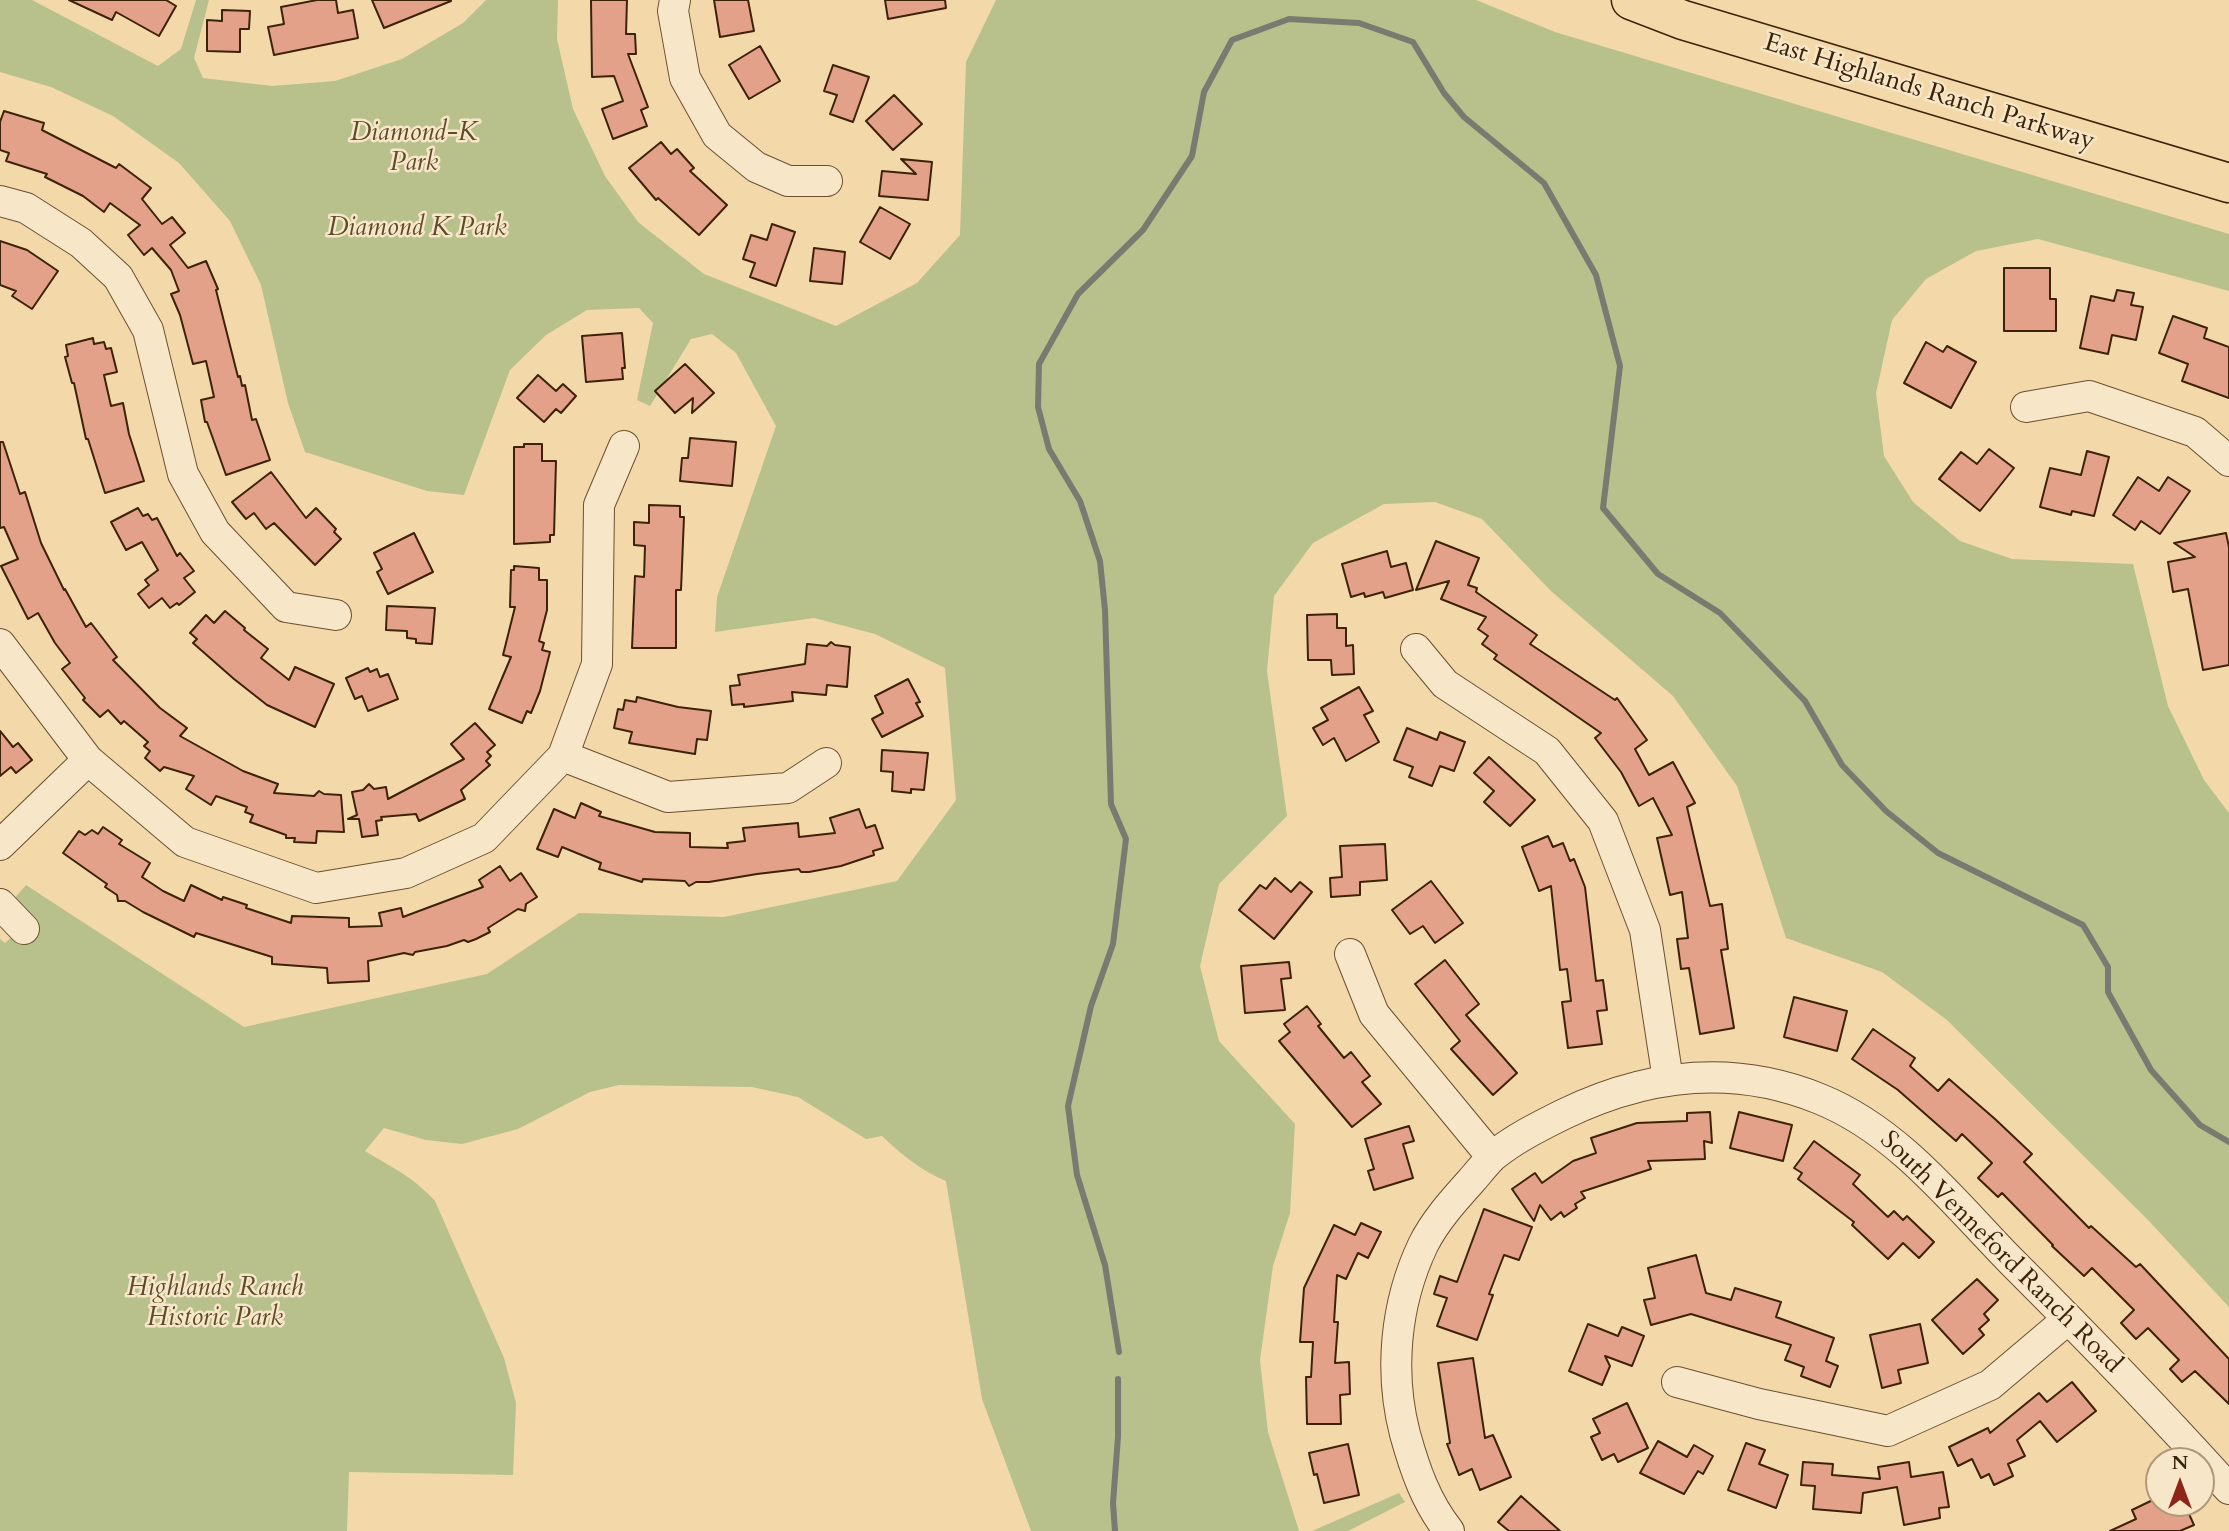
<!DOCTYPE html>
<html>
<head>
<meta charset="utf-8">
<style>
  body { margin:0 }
  #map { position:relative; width:2229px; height:1531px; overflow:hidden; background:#f3d9aa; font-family:Cardo,serif }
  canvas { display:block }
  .north { position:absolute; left:2145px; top:1447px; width:70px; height:70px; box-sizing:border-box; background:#f7e6c8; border:2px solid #ad987b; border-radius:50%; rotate:0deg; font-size:19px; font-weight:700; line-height:28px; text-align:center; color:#3d2208 }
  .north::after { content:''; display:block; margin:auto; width:24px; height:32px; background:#8f2418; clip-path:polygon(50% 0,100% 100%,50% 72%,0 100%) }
</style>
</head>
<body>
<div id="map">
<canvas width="2229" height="1531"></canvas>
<div class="north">N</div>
</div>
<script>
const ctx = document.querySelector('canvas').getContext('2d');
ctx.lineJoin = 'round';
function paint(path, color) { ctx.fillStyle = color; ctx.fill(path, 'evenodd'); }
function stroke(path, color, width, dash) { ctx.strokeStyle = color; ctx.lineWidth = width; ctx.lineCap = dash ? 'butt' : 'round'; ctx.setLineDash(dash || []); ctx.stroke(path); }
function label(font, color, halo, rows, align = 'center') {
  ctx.font = font + ' Cardo,serif'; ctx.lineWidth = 5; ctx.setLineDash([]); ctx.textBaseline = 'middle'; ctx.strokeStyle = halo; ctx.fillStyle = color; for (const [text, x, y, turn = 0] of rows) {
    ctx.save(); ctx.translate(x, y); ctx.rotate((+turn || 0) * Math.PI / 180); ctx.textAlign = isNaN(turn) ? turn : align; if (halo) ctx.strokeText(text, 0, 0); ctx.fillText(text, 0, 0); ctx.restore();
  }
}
const green = new Path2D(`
  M 0,0 L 32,0 L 158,66 L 181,49 L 196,0 L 209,0 L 194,58 L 203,78 L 272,86 L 335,81 L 402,59 L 463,23 L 486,0 L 558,0 L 557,39 L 573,109 L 605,176 L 638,222 L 704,274 L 836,326 L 917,283 L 960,235 L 966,62 L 996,0 L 1476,0 L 1555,32 L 2229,234 L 2229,291 L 2038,239 L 1976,251 L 1926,279 L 1892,320 L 1876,393 L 1884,456 L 1913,502 L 1960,541 L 2012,559 L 2133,564 L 2168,706 L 2204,780 L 2229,813 L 2229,1307 L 2148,1220 L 1947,1020 L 1882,972 L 1786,938 L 1737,786 L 1673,696 L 1551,591 L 1482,519 L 1435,502 L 1384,504 L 1313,543 L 1274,596 L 1267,671 L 1287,816 L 1219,884 L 1200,966 L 1219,1041 L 1295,1124 L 1290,1213 L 1273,1266 L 1260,1360 L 1268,1432 L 1299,1531 L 1031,1531 L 982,1399 L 946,1181 C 922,1171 902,1155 882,1136 L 866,1139 L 798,1097 L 752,1087 L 619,1085 L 590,1092 L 518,1129 L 462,1144 L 426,1140 L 384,1128 L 365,1151 C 394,1169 411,1175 435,1201 L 504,1358 L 516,1403 L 513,1475 L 349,1472 L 347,1531 L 0,1531 L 0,939 L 5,943 L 30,920 L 13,900 L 26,885 L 244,1027 L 487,974 L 579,913 L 724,917 L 897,881 L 956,800 L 945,668 L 875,634 L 814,618 L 715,632 L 717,597 L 776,426 L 736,353 L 712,334 L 691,339 L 650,406 L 637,400 L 653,323 L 639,308 L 587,310 L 546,335 L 510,370 L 464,495 L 427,491 L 305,452 L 288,403 L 261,285 L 230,221 L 179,163 L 113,116 L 51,87 L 0,72 Z
  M 1399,1493 L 1405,1502 L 1348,1531 L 1312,1531 Z`);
const stream = new Path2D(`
  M 1119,1352 L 1105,1265 L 1077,1175 L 1068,1106 L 1091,1006 L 1113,944 L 1126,839 L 1111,804 L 1105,610 L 1100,561 L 1080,501 L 1049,449 L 1038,407 L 1039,364 L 1078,294 L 1143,230 L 1192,156 L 1204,92 L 1232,40 L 1289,19 L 1359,23 L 1413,42 L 1444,93 L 1464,117 L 1544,183 L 1596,275 L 1620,366 L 1603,508 L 1658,574 L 1720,613 L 1805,701 L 1842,765 L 1886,811 L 1938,853 L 2083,925 L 2108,967 L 2108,992 L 2151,1070 L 2200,1125 L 2229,1142
  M 1115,1531 L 1113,1503 L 1118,1437 L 1118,1379`);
const building = new Path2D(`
  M 69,0 L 166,0 L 176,6 L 159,36 L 116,12 L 112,20 Z
  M 317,0 L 336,0 L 338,13 L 353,10 L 358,38 L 274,55 L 268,27 L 284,24 L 281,7 Z
  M 372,0 L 451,0 L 451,1 L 384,28 Z
  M 591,0 L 627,0 L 626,34 L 635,34 L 636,54 L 628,54 L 648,107 L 641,110 L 647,126 L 613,139 L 602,109 L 623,101 L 614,76 L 592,77 Z
  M 714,0 L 748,0 L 754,31 L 720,37 Z
  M 885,0 L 945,0 L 946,8 L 888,19 Z
  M 222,10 L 250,11 L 249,29 L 240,29 L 240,52 L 207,51 L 207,20 L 222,21 Z
  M 760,46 L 780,81 L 749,99 L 729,65 Z
  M 833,65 L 869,77 L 853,122 L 830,114 L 837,95 L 824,91 Z
  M 894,95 L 922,124 L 893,150 L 866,121 Z
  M 4,111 L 44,123 L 42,130 L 116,168 L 119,164 L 151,188 L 142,199 L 162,224 L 172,217 L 185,233 L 170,245 L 188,268 L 206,261 L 218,289 L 216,290 L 238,377 L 240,376 L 242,386 L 245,385 L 252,420 L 256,419 L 270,460 L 226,475 L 207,422 L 205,422 L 201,400 L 214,397 L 206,361 L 193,364 L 180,315 L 171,294 L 179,291 L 171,270 L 152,248 L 144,255 L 128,235 L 140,225 L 110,203 L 104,212 L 83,196 L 45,177 L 47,174 L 6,161 L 9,153 L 0,150 L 0,122 Z
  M 661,142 L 671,154 L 677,149 L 694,168 L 690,171 L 727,205 L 699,235 L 658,198 L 656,200 L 629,168 Z
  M 901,159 L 932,162 L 928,200 L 879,196 L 882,171 L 916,174 Z
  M 880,207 L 910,224 L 890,259 L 860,242 Z
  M 772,224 L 795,232 L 776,286 L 750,277 L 755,263 L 743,259 L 751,235 L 767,240 Z
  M 0,241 L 27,250 L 58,271 L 32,309 L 12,296 L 16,291 L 0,285 Z
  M 814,248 L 845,252 L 842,284 L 810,281 Z
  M 2004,268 L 2050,268 L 2050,299 L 2056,299 L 2056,331 L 2004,331 Z
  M 2117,290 L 2134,293 L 2131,305 L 2143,307 L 2136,340 L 2112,335 L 2108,354 L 2080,348 L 2091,296 L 2114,301 Z
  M 2173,316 L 2207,328 L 2204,338 L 2229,347 L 2229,398 L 2182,381 L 2188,364 L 2159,353 Z
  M 622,333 L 625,368 L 622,368 L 623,379 L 586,382 L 582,336 Z
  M 93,338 L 94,344 L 104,342 L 106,349 L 111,348 L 117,372 L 104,375 L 111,406 L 123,403 L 129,434 L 144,481 L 105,493 L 88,439 L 86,439 L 74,383 L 72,383 L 65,357 L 68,356 L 66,345 Z
  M 1926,342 L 1943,352 L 1947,346 L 1976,362 L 1951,408 L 1904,383 Z
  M 685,364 L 714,393 L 692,413 L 693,398 L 675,413 L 655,391 Z
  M 538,375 L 556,391 L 563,384 L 576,396 L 561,413 L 556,409 L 544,422 L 517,398 Z
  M 690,438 L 736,442 L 732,486 L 680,481 L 682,458 L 688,458 Z
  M 0,442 L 3,442 L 20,494 L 25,492 L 41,543 L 64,590 L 65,589 L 86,627 L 91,623 L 117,657 L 113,660 L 160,708 L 187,728 L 180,736 L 243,771 L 278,784 L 274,793 L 314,796 L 319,791 L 324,794 L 341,795 L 344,832 L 317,831 L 316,843 L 294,842 L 295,838 L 286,838 L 286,835 L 250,822 L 253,815 L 245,812 L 247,807 L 216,796 L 211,805 L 186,789 L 194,776 L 164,767 L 160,771 L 145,758 L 150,751 L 144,746 L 148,742 L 124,721 L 121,724 L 108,710 L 100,717 L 83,700 L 85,698 L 62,669 L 70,663 L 55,643 L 38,613 L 28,619 L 1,566 L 18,559 L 4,527 L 0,528 Z
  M 524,444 L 542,444 L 542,461 L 556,461 L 554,535 L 550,535 L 550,542 L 514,544 L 514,447 L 524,447 Z
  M 1989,449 L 2014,468 L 1980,511 L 1939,479 L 1961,452 L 1977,464 Z
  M 2087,451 L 2109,457 L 2094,516 L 2072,511 L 2071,515 L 2040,507 L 2050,468 L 2081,475 Z
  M 271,472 L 306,518 L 316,508 L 336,529 L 334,532 L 341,539 L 315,565 L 274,523 L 266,529 L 254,513 L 246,519 L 232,502 Z
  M 2138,477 L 2159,491 L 2168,477 L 2190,491 L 2160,534 L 2141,521 L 2135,530 L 2113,515 Z
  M 649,505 L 680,506 L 680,517 L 684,517 L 681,590 L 676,590 L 676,648 L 632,648 L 635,576 L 644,577 L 645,546 L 634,545 L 634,522 L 649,523 Z
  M 138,508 L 143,516 L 148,514 L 152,520 L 157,518 L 177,556 L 180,553 L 194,571 L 184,578 L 195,592 L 179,605 L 177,603 L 170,608 L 162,598 L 149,608 L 138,594 L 149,585 L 145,580 L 158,570 L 142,542 L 126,550 L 111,522 Z
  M 414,533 L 433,572 L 388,594 L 377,572 L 382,569 L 374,553 Z
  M 2226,533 L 2229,547 L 2229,665 L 2203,670 L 2188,589 L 2173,592 L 2168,562 L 2195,557 L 2174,543 Z
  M 1436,541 L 1479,558 L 1468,585 L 1477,588 L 1476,592 L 1537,635 L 1530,644 L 1615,700 L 1617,698 L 1647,740 L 1635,749 L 1649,775 L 1673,762 L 1695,803 L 1687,807 L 1710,906 L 1722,904 L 1728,949 L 1721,950 L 1734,1028 L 1700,1034 L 1689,968 L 1681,969 L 1677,939 L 1688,938 L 1682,892 L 1670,895 L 1657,838 L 1672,835 L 1653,798 L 1639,806 L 1621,772 L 1595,738 L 1601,733 L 1494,659 L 1497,655 L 1482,644 L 1488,636 L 1478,629 L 1486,617 L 1441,599 L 1449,581 L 1416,590 Z
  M 1387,551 L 1391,567 L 1406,563 L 1413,590 L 1385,598 L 1383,592 L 1365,597 L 1364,593 L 1351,597 L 1342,564 Z
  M 514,566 L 539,568 L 539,580 L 547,580 L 547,610 L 539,641 L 544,643 L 542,650 L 550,652 L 540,691 L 531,713 L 527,711 L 522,723 L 489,709 L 511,657 L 503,655 L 515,607 L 510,607 L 511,570 L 514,570 Z
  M 387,606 L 435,608 L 432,644 L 416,643 L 416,639 L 407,638 L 407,631 L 386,630 Z
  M 225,611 L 245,628 L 244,630 L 268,649 L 261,658 L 289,680 L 295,667 L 334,684 L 315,727 L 267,705 L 234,679 L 193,643 L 197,639 L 190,633 L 206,615 L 214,623 Z
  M 1337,614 L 1337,628 L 1346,628 L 1346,646 L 1353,645 L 1354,674 L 1332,675 L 1331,660 L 1308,660 L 1307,615 Z
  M 831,642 L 835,645 L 850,647 L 847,687 L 827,685 L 826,695 L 792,692 L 793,701 L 744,707 L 744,704 L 732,705 L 730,686 L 740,685 L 738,675 L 805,664 L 807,644 L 827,646 Z
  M 368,668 L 370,672 L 377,669 L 380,677 L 388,674 L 398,699 L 368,711 L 362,696 L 355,699 L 346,678 Z
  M 908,679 L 920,702 L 916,703 L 923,716 L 882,737 L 872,719 L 883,713 L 875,696 Z
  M 1359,687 L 1373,711 L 1364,715 L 1379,742 L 1346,761 L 1334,738 L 1323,745 L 1313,728 L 1328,720 L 1321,708 Z
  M 637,697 L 678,707 L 711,711 L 707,740 L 697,739 L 695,754 L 629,743 L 632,732 L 614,728 L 618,709 L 623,710 L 625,700 L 636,702 Z
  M 475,723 L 495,745 L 487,752 L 491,756 L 486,761 L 490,765 L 461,790 L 465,799 L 419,821 L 416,814 L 381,817 L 382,820 L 376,821 L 378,835 L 362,837 L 359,819 L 348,819 L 357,815 L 352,792 L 363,790 L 369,784 L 374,789 L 386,787 L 388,799 L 464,759 L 451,744 Z
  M 1407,728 L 1437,740 L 1440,732 L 1465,742 L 1454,771 L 1440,766 L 1432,786 L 1409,777 L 1413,767 L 1394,760 Z
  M 0,731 L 13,747 L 18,743 L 32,760 L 16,773 L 11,767 L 0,776 Z
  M 882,750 L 928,753 L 924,790 L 911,789 L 911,793 L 892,791 L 893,772 L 881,771 Z
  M 1489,757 L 1535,800 L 1510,826 L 1484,802 L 1494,791 L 1474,773 Z
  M 581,803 L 601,812 L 599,816 L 655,832 L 690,833 L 690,847 L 728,848 L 727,843 L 745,841 L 743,828 L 798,823 L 799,837 L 835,833 L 830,818 L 859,809 L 866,828 L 875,825 L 883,848 L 873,851 L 874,855 L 841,866 L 809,872 L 801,872 L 799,869 L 757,874 L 709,882 L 696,882 L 689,886 L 685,881 L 643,879 L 642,882 L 599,869 L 601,863 L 562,847 L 558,857 L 537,849 L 554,809 L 575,818 Z
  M 103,827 L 122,840 L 119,844 L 150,863 L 142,877 L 163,891 L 184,901 L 191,885 L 222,900 L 223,897 L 247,905 L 246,908 L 291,923 L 292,916 L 349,918 L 349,927 L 382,926 L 379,913 L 401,908 L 403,917 L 483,887 L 479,880 L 500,866 L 510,881 L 521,873 L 537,897 L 526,904 L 525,911 L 518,909 L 488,928 L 490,932 L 476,939 L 468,942 L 464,940 L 447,946 L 415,952 L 413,955 L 404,953 L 368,961 L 369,981 L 328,983 L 327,968 L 272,964 L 272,957 L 196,933 L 194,937 L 143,912 L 125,901 L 118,901 L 117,895 L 105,887 L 107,884 L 63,853 L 79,831 L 85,835 L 92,830 L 98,834 Z
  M 1548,836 L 1553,847 L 1563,843 L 1570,861 L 1574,859 L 1585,887 L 1596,981 L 1603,980 L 1607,1010 L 1597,1011 L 1602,1044 L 1568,1048 L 1562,1002 L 1571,1001 L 1567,969 L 1560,970 L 1551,886 L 1539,891 L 1522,847 Z
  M 1385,844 L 1387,880 L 1360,882 L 1360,895 L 1331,897 L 1330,878 L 1342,877 L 1340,846 Z
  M 1275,878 L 1291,892 L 1300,882 L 1312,892 L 1274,939 L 1239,910 L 1260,885 L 1266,889 Z
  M 1431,881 L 1463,923 L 1435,943 L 1423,926 L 1410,934 L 1392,910 Z
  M 1445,960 L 1479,1004 L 1466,1015 L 1517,1073 L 1493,1095 L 1451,1049 L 1460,1041 L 1415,984 Z
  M 1289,962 L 1291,978 L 1281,979 L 1285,1010 L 1245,1013 L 1241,966 Z
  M 1794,997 L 1847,1011 L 1837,1051 L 1784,1037 Z
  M 1307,1006 L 1321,1024 L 1318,1026 L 1344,1058 L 1351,1052 L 1370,1076 L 1362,1082 L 1381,1104 L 1352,1127 L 1279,1041 L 1290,1032 L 1284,1024 Z
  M 1873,1029 L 1915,1058 L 1910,1066 L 1938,1091 L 1949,1079 L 1995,1119 L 2032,1154 L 2024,1162 L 2089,1228 L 2091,1226 L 2136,1267 L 2140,1264 L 2229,1359 L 2229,1404 L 2195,1371 L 2182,1382 L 2170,1369 L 2179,1360 L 2148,1328 L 2136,1339 L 2121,1323 L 2134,1310 L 2092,1268 L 2084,1276 L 2052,1246 L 2053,1245 L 2002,1193 L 1998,1197 L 1978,1178 L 1992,1163 L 1962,1134 L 1956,1141 L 1898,1090 L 1852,1059 Z
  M 1710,1112 L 1712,1143 L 1704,1141 L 1705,1159 L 1648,1161 L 1651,1169 L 1581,1192 L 1585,1198 L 1575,1204 L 1577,1208 L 1564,1217 L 1561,1212 L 1551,1220 L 1540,1205 L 1534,1221 L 1512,1189 L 1535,1173 L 1542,1183 L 1573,1161 L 1596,1153 L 1591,1138 L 1637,1123 L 1687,1121 L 1687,1113 Z
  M 1739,1112 L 1792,1125 L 1783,1161 L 1730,1148 Z
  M 1409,1126 L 1414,1141 L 1403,1144 L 1413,1178 L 1374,1190 L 1368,1171 L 1374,1169 L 1365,1139 Z
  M 1814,1141 L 1860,1175 L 1853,1184 L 1888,1217 L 1894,1211 L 1903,1220 L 1907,1216 L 1934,1242 L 1919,1258 L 1903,1243 L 1888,1259 L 1852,1225 L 1854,1222 L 1798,1179 L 1802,1173 L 1794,1168 Z
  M 1484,1209 L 1532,1227 L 1519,1260 L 1504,1255 L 1489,1294 L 1493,1295 L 1477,1340 L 1437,1326 L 1447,1298 L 1434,1294 L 1440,1276 L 1457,1282 Z
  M 1361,1223 L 1381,1232 L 1368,1258 L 1358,1253 L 1346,1279 L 1337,1275 L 1334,1322 L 1338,1322 L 1335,1363 L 1349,1362 L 1350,1394 L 1340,1395 L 1341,1424 L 1307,1424 L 1306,1377 L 1311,1377 L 1313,1342 L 1300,1342 L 1304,1288 L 1334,1225 L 1355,1235 Z
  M 1696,1255 L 1706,1293 L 1731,1300 L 1735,1288 L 1781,1302 L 1776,1317 L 1834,1338 L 1826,1361 L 1838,1366 L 1830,1387 L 1801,1376 L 1804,1367 L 1785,1360 L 1791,1345 L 1691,1314 L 1651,1325 L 1644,1300 L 1655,1298 L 1648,1268 Z
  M 1977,1279 L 1998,1300 L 1984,1314 L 1989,1320 L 1979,1329 L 1984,1335 L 1963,1354 L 1932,1320 Z
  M 1588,1324 L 1618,1336 L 1622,1327 L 1644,1336 L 1632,1366 L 1605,1356 L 1610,1366 L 1602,1385 L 1569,1371 Z
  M 1920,1324 L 1928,1363 L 1898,1370 L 1901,1383 L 1882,1388 L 1870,1335 Z
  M 1473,1358 L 1485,1438 L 1493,1435 L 1511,1477 L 1480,1490 L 1472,1469 L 1459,1475 L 1447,1444 L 1450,1443 L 1438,1363 Z
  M 2072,1382 L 2096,1411 L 2057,1442 L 2040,1421 L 2017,1440 L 2025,1456 L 2008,1464 L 2013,1476 L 1994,1485 L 1989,1474 L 1981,1478 L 1972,1459 L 1958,1466 L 1949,1447 L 1988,1428 L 1990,1433 L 2039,1393 L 2047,1402 Z
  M 1627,1403 L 1648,1448 L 1618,1462 L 1614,1454 L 1602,1460 L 1591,1437 L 1600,1433 L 1593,1419 Z
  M 1658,1441 L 1687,1457 L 1694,1445 L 1713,1456 L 1703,1474 L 1698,1471 L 1684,1494 L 1640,1473 Z
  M 1746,1443 L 1765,1450 L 1759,1464 L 1788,1475 L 1776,1508 L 1728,1490 Z
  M 1348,1444 L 1359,1495 L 1324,1503 L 1317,1474 L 1314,1475 L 1309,1453 Z
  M 1803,1462 L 1833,1464 L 1832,1475 L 1880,1479 L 1878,1467 L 1909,1462 L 1911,1477 L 1943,1472 L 1949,1507 L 1939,1508 L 1940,1518 L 1904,1525 L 1897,1487 L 1863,1493 L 1861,1513 L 1813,1509 L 1815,1486 L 1801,1485 Z
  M 1521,1496 L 1560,1531 L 1509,1531 L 1498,1522 Z
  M 2159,1497 L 2159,1503 L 2184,1503 L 2194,1525 L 2180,1531 L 2110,1531 L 2136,1519 L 2132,1510 Z`);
const minor = new Path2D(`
  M 675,0 L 673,11 L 685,78 L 717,135 L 756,167 L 788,181 L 827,181
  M 0,201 L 26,208 L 81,243 L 118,277 L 148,330 L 183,474 L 215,532 L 286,607 L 336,615
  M 2026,407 L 2089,396 L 2195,432 L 2229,461
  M 0,644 L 88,760 L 185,842 L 316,888 L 406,873 L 484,838 L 563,756 L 597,664 L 599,505 L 624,446
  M 1416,649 L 1445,684 L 1547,751 L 1603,821 L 1645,930 L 1668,1080
  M 563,756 L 668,797 L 788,788 L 826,763
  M 0,845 L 88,760
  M 0,904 L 24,929
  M 1350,954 L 1374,1014 L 1492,1157
  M 1677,1382 L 1759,1404 L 1888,1431 L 1990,1385 L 2068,1319
  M 1449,1531 C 1426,1502 1415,1470 1405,1434 C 1389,1372 1395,1304 1423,1245 C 1435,1221 1453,1201 1471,1181 C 1478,1173 1485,1164 1493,1156 C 1514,1139 1538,1127 1562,1115 C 1646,1074 1732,1063 1820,1099 C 1899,1131 1954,1203 2012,1262 C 2086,1336 2159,1411 2229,1489`);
const major = new Path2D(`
  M 1631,0 L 1683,20 L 2229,183`);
const streetNames = [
  ["East Highlands Ranch Parkway",1929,93,17],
  ["South Venneford Ranch Road",2000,1253,45]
];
const parkNames = [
  ["Diamond-K",414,134],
  ["Park",414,164],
  ["Diamond K Park",417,229],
  ["Highlands Ranch",215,1289],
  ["Historic Park",215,1319]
];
paint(green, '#b8c08b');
stroke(stream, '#7a7b70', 6);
paint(building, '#e4a189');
stroke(building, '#3d2208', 2);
stroke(minor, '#6a5030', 32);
stroke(major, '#3d2208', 41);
stroke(minor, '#f7e6c8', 30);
stroke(major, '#f3d9aa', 38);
label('26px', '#3d2208', '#f7e6c8', streetNames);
label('italic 26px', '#5c4a29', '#f7e6c8', parkNames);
</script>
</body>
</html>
